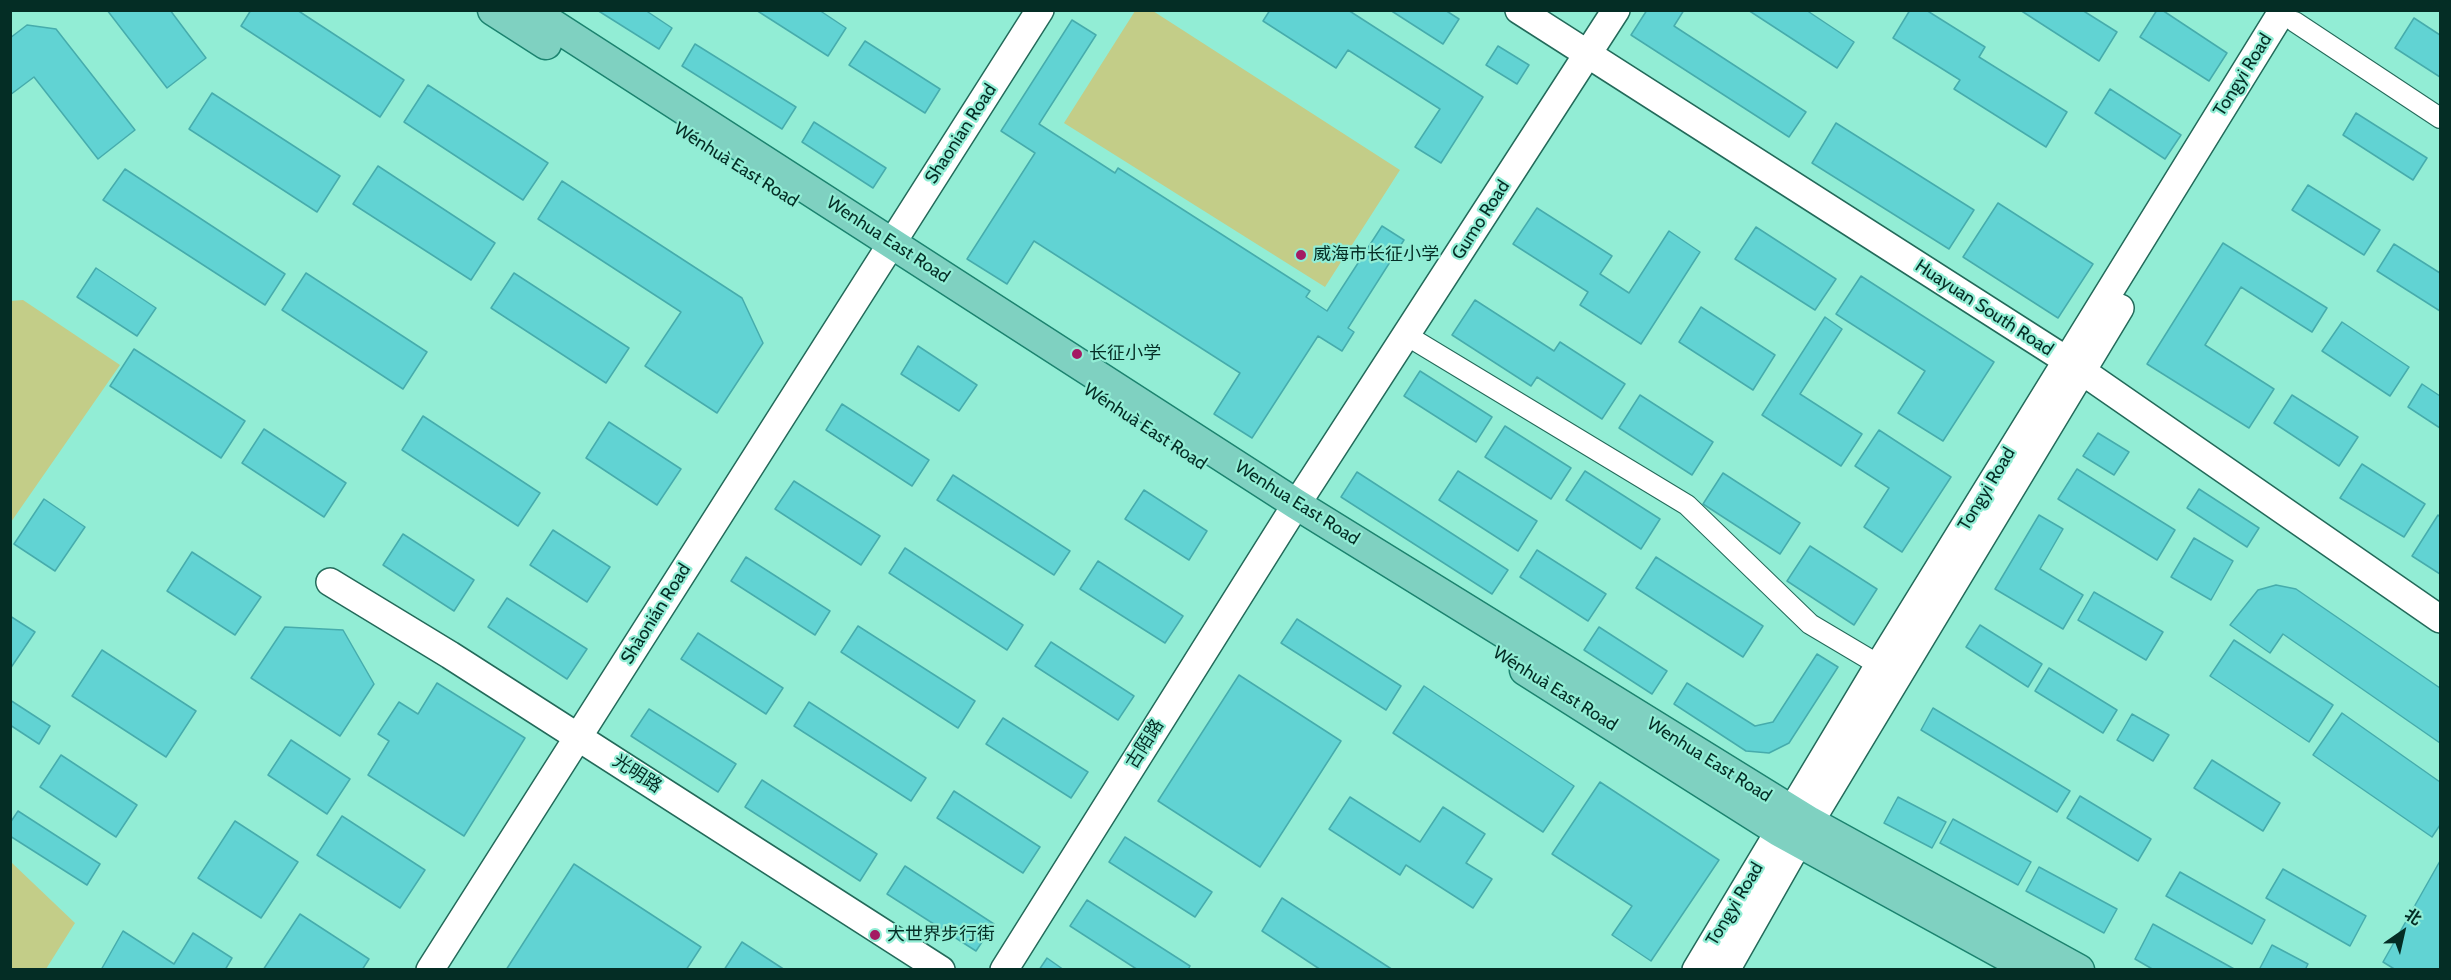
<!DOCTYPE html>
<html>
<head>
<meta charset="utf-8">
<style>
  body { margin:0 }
  #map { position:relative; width:2451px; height:980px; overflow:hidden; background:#92edd5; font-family:Cabin,"Noto Sans SC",sans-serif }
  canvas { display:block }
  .frame { position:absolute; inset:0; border:12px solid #042d25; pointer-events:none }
  .north { position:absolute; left:2373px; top:902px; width:60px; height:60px; -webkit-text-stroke:4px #92edd5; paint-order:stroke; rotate:34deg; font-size:16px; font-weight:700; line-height:24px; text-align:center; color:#042d25 }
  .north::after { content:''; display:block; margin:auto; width:21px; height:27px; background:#042d25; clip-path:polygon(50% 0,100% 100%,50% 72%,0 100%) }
</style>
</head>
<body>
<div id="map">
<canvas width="2451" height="980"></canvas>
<div class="frame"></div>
<div class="north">北</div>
</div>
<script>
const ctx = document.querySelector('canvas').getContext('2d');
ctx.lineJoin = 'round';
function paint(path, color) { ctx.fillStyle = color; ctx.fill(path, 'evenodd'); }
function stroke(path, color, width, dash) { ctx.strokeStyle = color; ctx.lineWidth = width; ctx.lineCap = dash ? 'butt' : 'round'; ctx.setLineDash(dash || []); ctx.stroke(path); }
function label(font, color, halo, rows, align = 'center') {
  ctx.font = font + ' Cabin,"Noto Sans SC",sans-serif'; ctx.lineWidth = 4.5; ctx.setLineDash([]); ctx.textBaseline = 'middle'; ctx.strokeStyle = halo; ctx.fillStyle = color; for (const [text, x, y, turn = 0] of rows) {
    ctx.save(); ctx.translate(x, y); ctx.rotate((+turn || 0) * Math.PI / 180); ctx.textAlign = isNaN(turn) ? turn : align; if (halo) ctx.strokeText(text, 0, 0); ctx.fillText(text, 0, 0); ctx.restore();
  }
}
const green = new Path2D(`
  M 1135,11 L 1153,11 L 1400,170 L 1325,287 L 1064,123 Z
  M 23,300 L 120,365 L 11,522 L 11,301 Z
  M 11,862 L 75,923 L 46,969 L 11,969 Z`);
const building = new Path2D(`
  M 107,10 L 170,10 L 206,58 L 167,88 Z
  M 251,10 L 297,10 L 404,80 L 380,117 L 241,26 Z
  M 597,10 L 645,10 L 672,28 L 659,49 Z
  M 756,10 L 819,10 L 846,28 L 828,56 Z
  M 1270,10 L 1348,10 L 1483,97 L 1441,163 L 1415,147 L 1440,109 L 1348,50 L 1336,68 L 1263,21 Z
  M 1390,10 L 1445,10 L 1459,19 L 1443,44 Z
  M 1647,10 L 1684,10 L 1674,26 L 1806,112 L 1789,137 L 1631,35 Z
  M 1748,10 L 1806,10 L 1854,42 L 1837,68 Z
  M 1910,10 L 1926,10 L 1985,47 L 1979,57 L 2067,112 L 2046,147 L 1954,89 L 1960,80 L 1893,38 Z
  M 2020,10 L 2082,10 L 2117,32 L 2099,61 Z
  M 2157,10 L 2162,10 L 2227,53 L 2209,81 L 2140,37 Z
  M 2414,18 L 2440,35 L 2440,77 L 2395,48 Z
  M 1072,20 L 1096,35 L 1039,124 L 1115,173 L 1118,168 L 1310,291 L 1306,297 L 1327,311 L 1382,226 L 1404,240 L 1348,328 L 1354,332 L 1342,351 L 1318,336 L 1252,438 L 1214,414 L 1240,373 L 1034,241 L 1007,284 L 967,259 L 1035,153 L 1001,131 Z
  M 27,25 L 56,29 L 135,130 L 98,159 L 34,77 L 10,95 L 10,38 Z
  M 865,41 L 940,89 L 925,113 L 849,65 Z
  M 695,44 L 796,107 L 782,129 L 682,66 Z
  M 1498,46 L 1529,65 L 1517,84 L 1486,65 Z
  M 428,85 L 548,163 L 523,200 L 404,122 Z
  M 2110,89 L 2181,135 L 2165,159 L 2095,113 Z
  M 212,93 L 340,176 L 317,212 L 189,129 Z
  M 2356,113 L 2427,158 L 2413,180 L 2343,135 Z
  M 814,122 L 886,168 L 873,188 L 802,142 Z
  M 1836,123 L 1974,210 L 1949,249 L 1812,163 Z
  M 378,166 L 495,243 L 471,280 L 353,204 Z
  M 125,169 L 285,274 L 265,305 L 103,200 Z
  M 562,181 L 742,298 L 763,343 L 717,413 L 645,366 L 681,312 L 538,219 Z
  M 2308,185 L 2380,230 L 2364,255 L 2292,210 Z
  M 1998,203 L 2093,264 L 2058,318 L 1963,257 Z
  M 1537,208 L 1612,256 L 1600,274 L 1629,293 L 1669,231 L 1700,252 L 1641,344 L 1580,305 L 1588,292 L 1513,244 Z
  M 1756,227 L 1836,279 L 1815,310 L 1735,259 Z
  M 2223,243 L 2327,308 L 2312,332 L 2241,287 L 2205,345 L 2274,389 L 2249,428 L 2147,364 Z
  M 2394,244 L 2440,273 L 2440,311 L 2377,271 Z
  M 96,268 L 156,308 L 137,336 L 77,297 Z
  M 306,273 L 427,352 L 403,389 L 282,310 Z
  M 514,273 L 629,348 L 606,383 L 491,308 Z
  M 1861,276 L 1994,362 L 1943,441 L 1898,413 L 1925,371 L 1836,314 Z
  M 1475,300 L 1554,351 L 1560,342 L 1625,384 L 1602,419 L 1537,377 L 1531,386 L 1452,335 Z
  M 1701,307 L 1775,355 L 1753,390 L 1679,342 Z
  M 1825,317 L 1842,329 L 1800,394 L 1862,434 L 1841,466 L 1762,415 Z
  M 2342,322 L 2409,367 L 2390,396 L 2322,351 Z
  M 918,346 L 977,385 L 959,411 L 901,374 Z
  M 134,349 L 245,421 L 221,458 L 110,386 Z
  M 1420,371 L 1492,417 L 1476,442 L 1404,396 Z
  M 2422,384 L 2440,396 L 2440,428 L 2408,407 Z
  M 1640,395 L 1713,442 L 1692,475 L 1619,428 Z
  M 2292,395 L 2358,437 L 2339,466 L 2274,423 Z
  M 842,404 L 929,460 L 912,486 L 826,430 Z
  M 423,416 L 540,493 L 518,526 L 402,450 Z
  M 609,422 L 681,469 L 657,505 L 586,458 Z
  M 1505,426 L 1571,468 L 1551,499 L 1485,457 Z
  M 264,429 L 346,483 L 324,517 L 242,463 Z
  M 1879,430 L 1951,477 L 1902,552 L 1864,527 L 1889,488 L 1855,466 Z
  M 2098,433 L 2129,452 L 2114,475 L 2083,456 Z
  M 2362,464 L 2425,504 L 2404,537 L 2340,498 Z
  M 2077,469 L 2175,530 L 2157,560 L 2058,499 Z
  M 1458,471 L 1537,521 L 1518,551 L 1439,500 Z
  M 1585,471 L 1660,519 L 1641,549 L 1566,500 Z
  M 1357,472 L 1508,570 L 1492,594 L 1341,497 Z
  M 1723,473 L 1800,523 L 1780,554 L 1703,504 Z
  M 953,475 L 1070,551 L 1054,575 L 937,500 Z
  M 794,481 L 880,536 L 861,565 L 775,509 Z
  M 2199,489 L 2259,528 L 2247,547 L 2187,508 Z
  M 1144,490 L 1207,531 L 1189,560 L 1125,519 Z
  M 44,499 L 85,527 L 55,571 L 14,544 Z
  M 2039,515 L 2063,529 L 2040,569 L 2083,595 L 2063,629 L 1995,589 Z
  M 2438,515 L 2440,517 L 2440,574 L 2412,556 Z
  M 553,530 L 610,567 L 587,602 L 530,565 Z
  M 403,534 L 474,580 L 454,611 L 383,565 Z
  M 2194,538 L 2233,561 L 2211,600 L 2171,577 Z
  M 1810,546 L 1877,589 L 1854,625 L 1787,581 Z
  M 905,548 L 1023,625 L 1007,650 L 889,573 Z
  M 1537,550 L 1606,594 L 1588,621 L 1520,577 Z
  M 192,552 L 261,597 L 235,635 L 167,591 Z
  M 746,557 L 830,611 L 815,635 L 731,581 Z
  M 1656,557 L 1763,626 L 1743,657 L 1636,588 Z
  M 1098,561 L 1183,616 L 1165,643 L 1080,589 Z
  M 2276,585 L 2296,589 L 2440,688 L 2440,743 L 2283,634 L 2270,653 L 2230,625 L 2258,590 Z
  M 2094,592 L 2163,632 L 2146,660 L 2078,620 Z
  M 507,598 L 587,649 L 567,679 L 488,627 Z
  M 10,616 L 35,632 L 10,669 Z
  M 1297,619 L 1401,686 L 1386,710 L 1281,643 Z
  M 1980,625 L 2042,664 L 2028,687 L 1966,647 Z
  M 858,626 L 975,701 L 958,728 L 841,652 Z
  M 285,627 L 343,630 L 374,684 L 340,736 L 251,678 Z
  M 1599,627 L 1667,671 L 1652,694 L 1584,650 Z
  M 698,633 L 783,688 L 766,714 L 681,659 Z
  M 2234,640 L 2333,705 L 2309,742 L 2210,676 Z
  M 1051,642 L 1134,696 L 1118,720 L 1035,666 Z
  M 102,650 L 196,711 L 166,757 L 72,696 Z
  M 1817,654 L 1838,667 L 1789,743 L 1769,753 L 1746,751 L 1674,704 L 1687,683 L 1755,726 L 1773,722 Z
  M 2049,668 L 2117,710 L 2103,733 L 2035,691 Z
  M 1239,675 L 1341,741 L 1260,867 L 1158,801 Z
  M 437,683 L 525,738 L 464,836 L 368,775 L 389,741 L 378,734 L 399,702 L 418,714 Z
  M 1424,686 L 1574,786 L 1543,832 L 1393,733 Z
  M 10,700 L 50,726 L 39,744 L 10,725 Z
  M 809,702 L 926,778 L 911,801 L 794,726 Z
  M 1933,708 L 2070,791 L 2057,812 L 1921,730 Z
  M 649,709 L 736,764 L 718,792 L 631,736 Z
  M 2342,713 L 2440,782 L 2440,825 L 2432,837 L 2313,755 Z
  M 2132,714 L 2169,735 L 2153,761 L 2117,740 Z
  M 1003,718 L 1088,772 L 1071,798 L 986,744 Z
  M 291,740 L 350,779 L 327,814 L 268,775 Z
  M 61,755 L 137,805 L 116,837 L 40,787 Z
  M 2212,760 L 2280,803 L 2263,831 L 2194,788 Z
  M 762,780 L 877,854 L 860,881 L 745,807 Z
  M 1600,782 L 1719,860 L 1651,961 L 1612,935 L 1632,906 L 1552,854 Z
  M 954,791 L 1040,847 L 1023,873 L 937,818 Z
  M 2080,796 L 2151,839 L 2138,861 L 2067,818 Z
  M 1350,797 L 1420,842 L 1443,807 L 1485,834 L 1466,863 L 1492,879 L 1473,908 L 1406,865 L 1400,875 L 1329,829 Z
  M 1898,797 L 1946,822 L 1932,848 L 1884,823 Z
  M 18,811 L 100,864 L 87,885 L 10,836 L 10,823 Z
  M 342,816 L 425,870 L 400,908 L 317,855 Z
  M 1953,819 L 2031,862 L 2018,885 L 1940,843 Z
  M 235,821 L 298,862 L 261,918 L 198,878 Z
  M 1125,837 L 1212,892 L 1195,917 L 1109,862 Z
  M 2440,861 L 2440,970 L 2396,970 L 2383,962 Z
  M 574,864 L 701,947 L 686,970 L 506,970 Z
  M 905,866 L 994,924 L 976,951 L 887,894 Z
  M 2039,867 L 2117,909 L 2104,933 L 2026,891 Z
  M 2283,869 L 2366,916 L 2350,946 L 2266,898 Z
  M 2180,872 L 2265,920 L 2252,944 L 2166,896 Z
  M 1282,898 L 1393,970 L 1321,970 L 1262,931 Z
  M 1087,900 L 1190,966 L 1188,970 L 1138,970 L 1070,926 Z
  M 300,914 L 369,959 L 362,970 L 263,970 Z
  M 2153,924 L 2236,970 L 2154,970 L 2135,959 Z
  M 123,931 L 174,964 L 193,933 L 232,958 L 225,970 L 101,970 Z
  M 742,942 L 785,970 L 724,970 Z
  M 2272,945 L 2308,964 L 2305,970 L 2259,970 Z
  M 1047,958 L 1064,970 L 1039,970 Z`);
const street = new Path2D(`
  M 2295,22 L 2440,118
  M 1406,335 L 1687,505 L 1810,624 L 1879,665`);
const secondary = new Path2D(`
  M 1519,10 L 2066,360 L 2440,619
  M 330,582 L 450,655 L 941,970
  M 430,970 L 1040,10
  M 1004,970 L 1287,519 L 1616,10
  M 1696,970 L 1879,665 L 2283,10
  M 1726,970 L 1810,822 L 2120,308`);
const primary = new Path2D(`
  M 493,10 L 546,44
  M 530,10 L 1296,504 L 1810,822 L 2079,970
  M 1525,670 L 1779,831 L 2032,970`);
const markers = [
  [1301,255,6,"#a41b63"],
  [1077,354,6,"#a41b63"],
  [875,935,6,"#a41b63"]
];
const streetNames = [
  ["Tongyi Road",2243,75,-58],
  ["Shaonian Road",961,134,-57],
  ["Wénhuà East Road",736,165,32],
  ["Gumo Road",1481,220,-57],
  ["Wenhua East Road",888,240,33],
  ["Huayuan South Road",1984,308,33],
  ["Wénhuà East Road",1145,427,33],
  ["Tongyi Road",1987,489,-59],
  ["Wenhua East Road",1297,503,32],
  ["Shàonián Road",656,614,-58],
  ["Wénhuà East Road",1555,689,32],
  ["古陌路",1145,744,-58],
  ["Wenhua East Road",1709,760,32],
  ["光明路",637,774,33],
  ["Tongyi Road",1735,904,-59]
];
const poiNames = [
  ["威海市长征小学",1313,255],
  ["长征小学",1089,354],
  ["大世界步行街",887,935]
];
paint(green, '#c3cd88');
paint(building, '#61d3d3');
stroke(building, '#46acac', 1.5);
stroke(street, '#236a5a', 22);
stroke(secondary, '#236a5a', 30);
stroke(primary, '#1c836f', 33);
stroke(street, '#fff', 20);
stroke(secondary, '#fff', 27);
stroke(primary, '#7fd1c1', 30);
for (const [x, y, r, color] of markers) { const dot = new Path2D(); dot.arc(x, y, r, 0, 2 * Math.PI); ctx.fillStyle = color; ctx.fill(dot); stroke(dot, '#92edd5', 2); }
label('18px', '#042d25', '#92edd5', streetNames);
label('18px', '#042d25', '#92edd5', poiNames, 'left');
</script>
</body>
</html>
